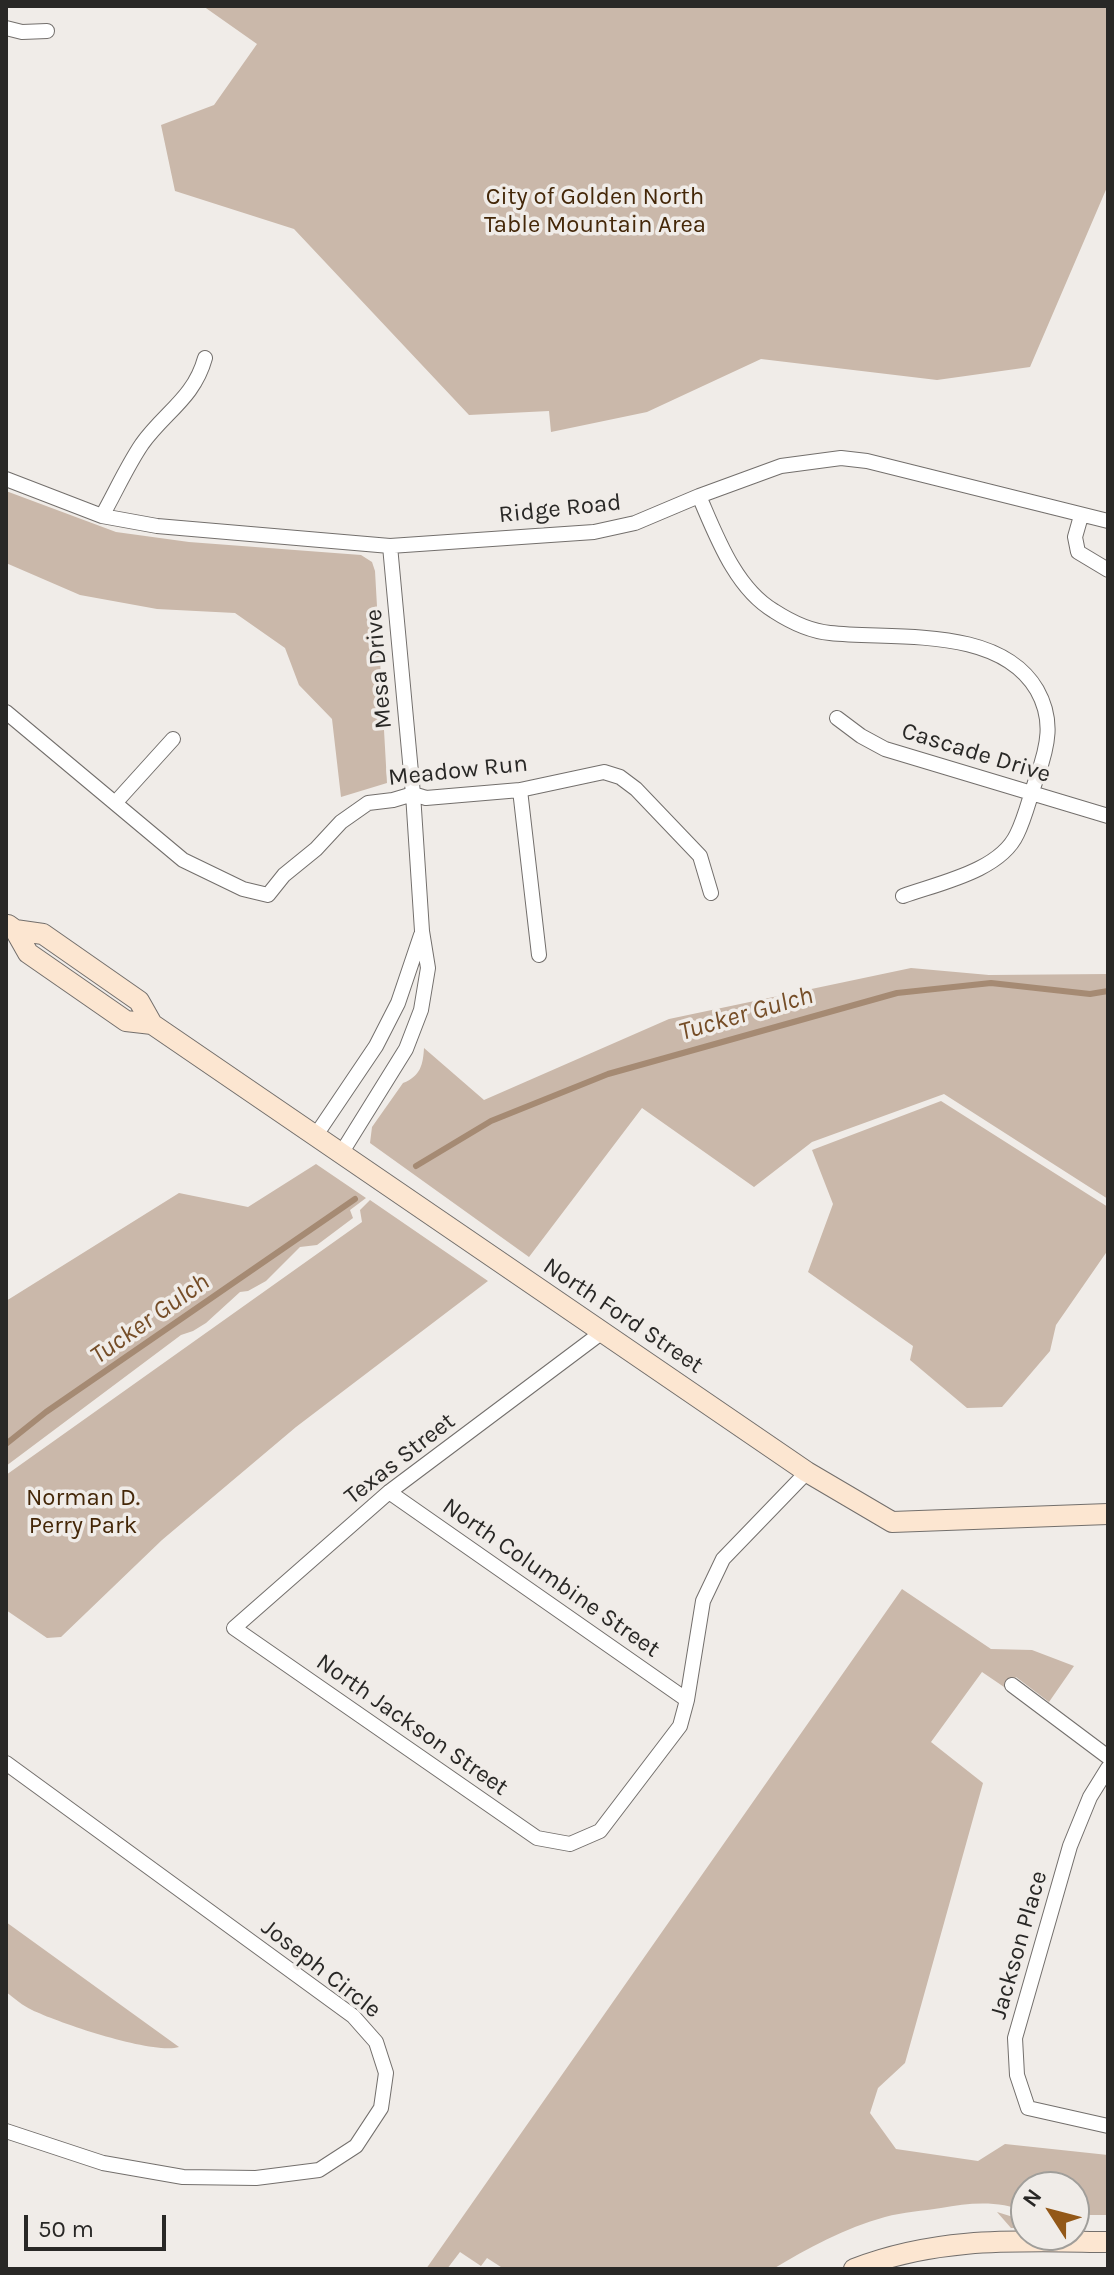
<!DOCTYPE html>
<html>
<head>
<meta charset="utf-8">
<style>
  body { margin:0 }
  #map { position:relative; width:1114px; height:2275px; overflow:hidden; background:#f0ece8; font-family:Karla,sans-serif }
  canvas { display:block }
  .frame { position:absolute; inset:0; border:8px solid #292826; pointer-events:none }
  .north { position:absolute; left:1010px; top:2171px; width:80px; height:80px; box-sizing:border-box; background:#f0ece8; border:2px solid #a09e9a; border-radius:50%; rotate:306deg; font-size:22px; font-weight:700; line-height:32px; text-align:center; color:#292826 }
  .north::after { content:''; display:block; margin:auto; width:28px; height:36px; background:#935818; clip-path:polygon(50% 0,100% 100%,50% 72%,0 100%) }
  .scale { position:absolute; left:24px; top:2215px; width:142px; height:36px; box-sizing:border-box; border:4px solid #292826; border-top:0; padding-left:10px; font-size:24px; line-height:28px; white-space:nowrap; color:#292826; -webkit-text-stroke:6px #f0ece8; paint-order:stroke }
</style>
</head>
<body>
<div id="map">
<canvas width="1114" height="2275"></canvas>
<div class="frame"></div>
<div class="north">N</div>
<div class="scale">50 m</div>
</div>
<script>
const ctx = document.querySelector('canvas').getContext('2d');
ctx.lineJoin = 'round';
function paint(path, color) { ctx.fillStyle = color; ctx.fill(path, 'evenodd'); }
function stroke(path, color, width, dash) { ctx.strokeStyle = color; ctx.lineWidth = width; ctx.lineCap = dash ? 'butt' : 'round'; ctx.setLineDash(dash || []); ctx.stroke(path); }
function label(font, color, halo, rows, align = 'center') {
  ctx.font = font + ' Karla,sans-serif'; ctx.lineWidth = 7; ctx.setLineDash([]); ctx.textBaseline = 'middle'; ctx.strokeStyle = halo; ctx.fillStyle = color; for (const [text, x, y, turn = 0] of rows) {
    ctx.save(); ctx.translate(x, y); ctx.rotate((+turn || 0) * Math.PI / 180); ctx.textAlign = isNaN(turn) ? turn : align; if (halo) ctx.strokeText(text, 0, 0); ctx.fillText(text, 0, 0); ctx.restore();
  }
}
const green = new Path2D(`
  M 203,6 L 1108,6 L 1108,185 L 1030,367 L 937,380 L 761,359 L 647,412 L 551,432 L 549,411 L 469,415 L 294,229 L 175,191 L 161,125 L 214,105 L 257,44 Z
  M 6,491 L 116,532 L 189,542 L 361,555 L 372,562 L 375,571 L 387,783 L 341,797 L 332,719 L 299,685 L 285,648 L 235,613 L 157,609 L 80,595 L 6,563 Z
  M 911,968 L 989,975 L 1108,974 L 1108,1199 L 944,1094 L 812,1142 L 754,1187 L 642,1108 L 529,1257 L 370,1143 L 372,1127 L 403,1083 C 421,1076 423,1064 424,1048 L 484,1100 L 669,1019 Z
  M 941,1101 L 1108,1207 L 1108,1250 L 1056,1325 L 1050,1351 L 1002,1407 L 967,1408 L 910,1360 L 913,1346 L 808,1272 L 833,1204 L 812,1150 Z
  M 316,1164 L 366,1198 L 350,1210 L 353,1218 L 317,1245 L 300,1247 L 266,1281 L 248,1291 L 240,1292 L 206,1323 L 193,1331 L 181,1335 L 6,1466 L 6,1301 L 179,1193 L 248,1207 Z
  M 370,1200 L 488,1281 L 296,1427 L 162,1540 L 61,1637 L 47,1638 L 6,1610 L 6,1475 L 362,1222 L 360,1210 Z
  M 902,1589 L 991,1649 L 1032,1650 L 1074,1666 L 1049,1702 L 1016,1677 L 1007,1689 L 982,1672 L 931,1742 L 983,1783 L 905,2063 L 878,2088 L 870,2113 L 896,2149 L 978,2161 L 1005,2144 L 1108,2155 L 1108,2215 L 1074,2215 L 1074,2187 L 1026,2187 L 1026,2212 C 998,2200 970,2203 941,2208 C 923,2211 903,2212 885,2217 C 845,2228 808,2248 773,2269 L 504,2269 L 487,2258 L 481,2266 L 460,2252 L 447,2269 L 426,2269 Z
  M 6,1922 L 179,2047 C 153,2055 59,2023 32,2010 C 23,2006 14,1998 6,1992 Z
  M 997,2212 L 1026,2221 L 1026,2228 L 1011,2228 Z`);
const stream = new Path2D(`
  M 416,1166 L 491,1121 L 608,1074 L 897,993 L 991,983 L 1090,994 L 1108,991
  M 6,1444 L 46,1412 L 355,1199`);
const street = new Path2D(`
  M 6,28 L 22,32 L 47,31
  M 6,479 L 102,516 L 157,526 L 390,546 L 594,532 L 635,523 L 699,496 L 781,466 L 841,458 L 867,461 L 1108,521
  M 699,496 C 716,535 735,588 774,611 C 791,622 809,631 830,633 C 894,640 999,625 1037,690 C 1054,720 1048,746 1037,777 C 1030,795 1026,816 1017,834 C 1000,871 939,883 903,896
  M 102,516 C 115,493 127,466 142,444 C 165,412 194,398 205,358
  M 1081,516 L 1075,537 L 1078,552 L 1108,570
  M 6,712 L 183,860 L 243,889 L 268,895 L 284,875 L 316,849 L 341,822 L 368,803 L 393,800 L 413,794 L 426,798 L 520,790 L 604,772 L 620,777 L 636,789 L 700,856 L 711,893
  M 837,718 L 861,736 L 885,749 L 1108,816
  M 520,790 L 539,955
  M 116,802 L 173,739
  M 316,1135 L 376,1046 L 398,1003 L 421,935
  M 342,1152 L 406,1049 L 421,1010 L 428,968 L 422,931 L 413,794 L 390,546
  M 601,1333 L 389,1492 L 234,1628 L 537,1838 L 570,1844 L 600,1831 L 680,1726 L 687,1700 L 703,1601 L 723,1559 L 807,1472
  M 389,1492 L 687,1700
  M 1012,1685 L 1108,1757
  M 6,1763 L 353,2016 L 376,2042 L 386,2073 L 381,2108 L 356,2146 L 319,2170 L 256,2178 L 183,2177 L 103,2163 L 6,2131
  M 1108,1768 L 1090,1797 L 1070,1846 L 1015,2038 L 1017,2075 L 1028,2108 L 1108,2126`);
const secondary = new Path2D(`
  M 8,925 L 15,930 L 28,953 L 126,1021 L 152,1024
  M 15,930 L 43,934 L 139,1001 L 152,1024 L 807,1472 L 892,1522 L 1108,1514
  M 854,2269 C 939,2236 1019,2241 1108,2242`);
const parkNames = [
  ["City of Golden North",595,197],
  ["Table Mountain Area",595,225],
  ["Norman D.",83,1498],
  ["Perry Park",83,1526]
];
const streetNames = [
  ["Ridge Road",560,509,-6],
  ["Mesa Drive",379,669,-95],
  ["Cascade Drive",976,753,17],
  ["Meadow Run",458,771,-6],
  ["North Ford Street",623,1316,34],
  ["Texas Street",400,1459,-38],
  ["North Columbine Street",551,1578,35],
  ["North Jackson Street",412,1725,35],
  ["Jackson Place",1019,1945,-74],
  ["Joseph Circle",321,1969,38]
];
const waterNames = [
  ["Tucker Gulch",746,1014,-16],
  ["Tucker Gulch",150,1319,-35]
];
paint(green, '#cab8aa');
stroke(stream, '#a58a73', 6);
stroke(street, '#736f6c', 16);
stroke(secondary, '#736f6c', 22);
stroke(street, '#fff', 14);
stroke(secondary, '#fce6d1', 20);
label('24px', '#442708', '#f0ece8', parkNames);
label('24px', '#292826', '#f0ece8', streetNames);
label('italic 26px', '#754d27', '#f0ece8', waterNames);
</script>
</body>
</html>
